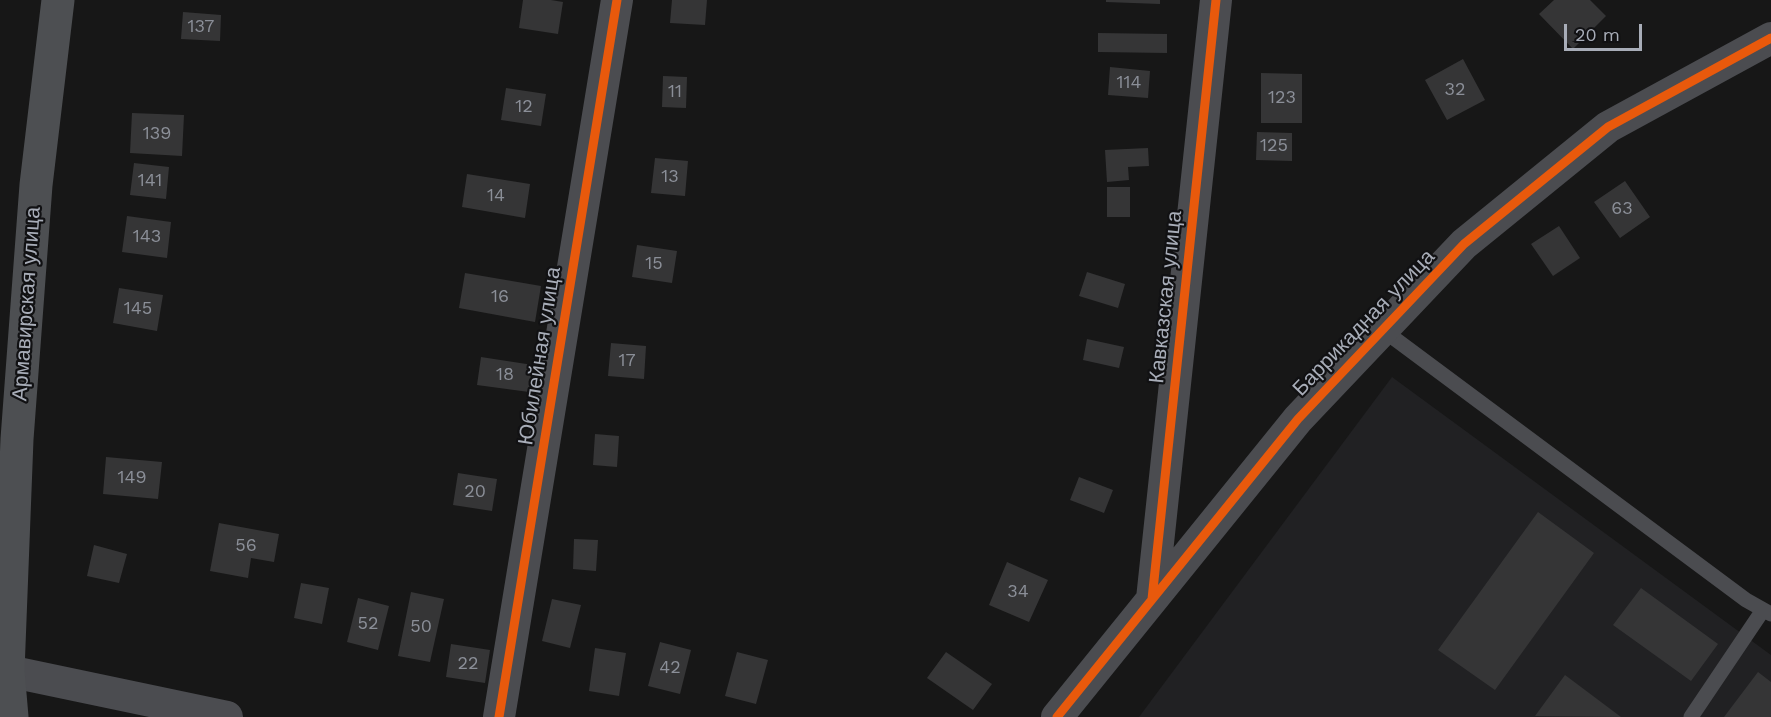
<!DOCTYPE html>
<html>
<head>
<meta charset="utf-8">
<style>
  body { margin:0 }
  #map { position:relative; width:1771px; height:717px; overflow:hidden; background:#171717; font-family:"Work Sans",sans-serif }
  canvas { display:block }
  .scale { position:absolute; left:1564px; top:24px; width:78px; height:27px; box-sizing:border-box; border:3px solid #a8adb8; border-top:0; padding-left:8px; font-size:18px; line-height:21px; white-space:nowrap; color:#a8adb8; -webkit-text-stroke:4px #111113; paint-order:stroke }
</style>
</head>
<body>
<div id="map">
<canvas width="1771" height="717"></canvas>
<div class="scale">20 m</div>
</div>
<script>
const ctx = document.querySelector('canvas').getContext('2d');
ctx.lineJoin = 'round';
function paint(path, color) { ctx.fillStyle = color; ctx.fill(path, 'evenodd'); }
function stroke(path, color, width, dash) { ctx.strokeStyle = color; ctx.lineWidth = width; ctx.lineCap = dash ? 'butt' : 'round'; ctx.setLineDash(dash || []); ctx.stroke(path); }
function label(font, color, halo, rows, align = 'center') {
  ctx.font = font + ' "Work Sans",sans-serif'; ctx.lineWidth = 4.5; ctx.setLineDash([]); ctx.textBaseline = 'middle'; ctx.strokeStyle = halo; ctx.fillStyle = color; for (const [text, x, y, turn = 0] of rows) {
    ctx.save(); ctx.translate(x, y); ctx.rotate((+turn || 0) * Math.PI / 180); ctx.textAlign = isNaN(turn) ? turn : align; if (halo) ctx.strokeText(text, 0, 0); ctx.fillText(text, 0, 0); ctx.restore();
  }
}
const built = new Path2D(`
  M 1392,377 L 1771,655 L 1771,717 L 1139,717 Z`);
const building = new Path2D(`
  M 523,0 L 551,0 L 563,2 L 558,34 L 519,28 Z
  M 672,0 L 707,0 L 705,25 L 670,23 Z
  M 1106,0 L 1160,0 L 1160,4 L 1106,2 Z
  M 1554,0 L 1590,0 L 1606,16 L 1573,49 L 1539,14 Z
  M 183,12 L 221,15 L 220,41 L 181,39 Z
  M 1098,33 L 1167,34 L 1167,53 L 1098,52 Z
  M 1463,59 L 1485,100 L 1447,120 L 1425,80 Z
  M 1110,67 L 1150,71 L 1148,98 L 1108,95 Z
  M 1261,73 L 1302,74 L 1302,123 L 1261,123 Z
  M 663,76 L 687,77 L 686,108 L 662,107 Z
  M 506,88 L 546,94 L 541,126 L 501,120 Z
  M 132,113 L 184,115 L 182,156 L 130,153 Z
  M 1257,132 L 1292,133 L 1292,161 L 1256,160 Z
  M 1148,148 L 1149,166 L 1128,167 L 1129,180 L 1107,182 L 1105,150 Z
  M 655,158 L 688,161 L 685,196 L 651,193 Z
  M 134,163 L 169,167 L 166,199 L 130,195 Z
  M 467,174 L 530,184 L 525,218 L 462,207 Z
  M 1625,181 L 1650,217 L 1620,238 L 1594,202 Z
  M 1107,187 L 1130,187 L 1130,217 L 1107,217 Z
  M 127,216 L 171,222 L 167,258 L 122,252 Z
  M 1559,226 L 1580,258 L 1553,276 L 1531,244 Z
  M 637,245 L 677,251 L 672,283 L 632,277 Z
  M 1087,272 L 1125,284 L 1118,308 L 1079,296 Z
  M 465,273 L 541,286 L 535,322 L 459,308 Z
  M 119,288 L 163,295 L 157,331 L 113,323 Z
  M 1087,339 L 1124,347 L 1119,368 L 1083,360 Z
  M 611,343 L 646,346 L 644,379 L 608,376 Z
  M 481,357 L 533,365 L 529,392 L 477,385 Z
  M 595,434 L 619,436 L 617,467 L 593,465 Z
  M 106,457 L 162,462 L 158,499 L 103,494 Z
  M 458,473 L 497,479 L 492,511 L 453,505 Z
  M 1079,477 L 1113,490 L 1104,513 L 1070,500 Z
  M 1538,512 L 1594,553 L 1495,690 L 1438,650 Z
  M 219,523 L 279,534 L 274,562 L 251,558 L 248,578 L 210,571 Z
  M 574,539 L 598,540 L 596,571 L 573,569 Z
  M 94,545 L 127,554 L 119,583 L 87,576 Z
  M 1007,562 L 1048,580 L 1029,622 L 989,605 Z
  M 301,583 L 329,588 L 322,624 L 294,618 Z
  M 1641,588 L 1718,644 L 1691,681 L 1613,625 Z
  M 411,592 L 444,599 L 430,662 L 398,656 Z
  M 358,598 L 389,606 L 378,650 L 347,642 Z
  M 552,599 L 581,605 L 570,648 L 542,641 Z
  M 660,642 L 691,650 L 680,694 L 648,686 Z
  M 451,644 L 490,650 L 485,683 L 446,677 Z
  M 595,648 L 626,653 L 619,696 L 589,691 Z
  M 737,652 L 768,660 L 756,704 L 725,696 Z
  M 946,652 L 992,684 L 973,710 L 927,678 Z
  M 1758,672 L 1771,682 L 1771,717 L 1724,717 Z
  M 1565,675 L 1621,717 L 1535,716 Z`);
const service = new Path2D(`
  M 1383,330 L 1746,600 L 1771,614
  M 1691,717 L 1763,610`);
const minor = new Path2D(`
  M 1152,599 L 1216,0
  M 8,671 L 227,717
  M 499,717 L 617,0
  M 1057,717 L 1298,419 L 1464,244 L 1608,127 L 1771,38`);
const primary = new Path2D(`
  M 12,717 L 8,671 L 17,439 L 36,185 L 58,0`);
const cycleway = new Path2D(`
  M 1152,599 L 1216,0
  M 499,717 L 617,0
  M 1057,717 L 1298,419 L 1464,244 L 1608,127 L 1771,38`);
const numberNames = [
  ["137",201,27],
  ["114",1129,83],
  ["32",1455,90],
  ["11",675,92],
  ["123",1282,98],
  ["12",524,107],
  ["139",157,134],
  ["125",1274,146],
  ["13",670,177],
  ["141",150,181],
  ["14",496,196],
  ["63",1622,209],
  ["143",147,237],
  ["15",654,264],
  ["16",500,297],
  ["145",138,309],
  ["17",627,361],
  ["18",505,375],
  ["149",132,478],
  ["20",475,492],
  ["56",246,546],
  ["34",1018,592],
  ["52",368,624],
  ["50",421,627],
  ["22",468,664],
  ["42",670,668]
];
const streetNames = [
  ["Кавказская улица",1166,297,-84],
  ["Армавирская улица",27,304,-86],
  ["Баррикадная улица",1364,323,-46],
  ["Юбилейная улица",540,356,-81]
];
paint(built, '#212123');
paint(building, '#353536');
stroke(service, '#4b4c50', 15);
stroke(minor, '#4b4c50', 32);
stroke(primary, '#4d4f52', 33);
stroke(cycleway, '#e8590c', 9);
label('18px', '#8b8f98', null, numberNames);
label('21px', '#a8adb8', '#111113', streetNames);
</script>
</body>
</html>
